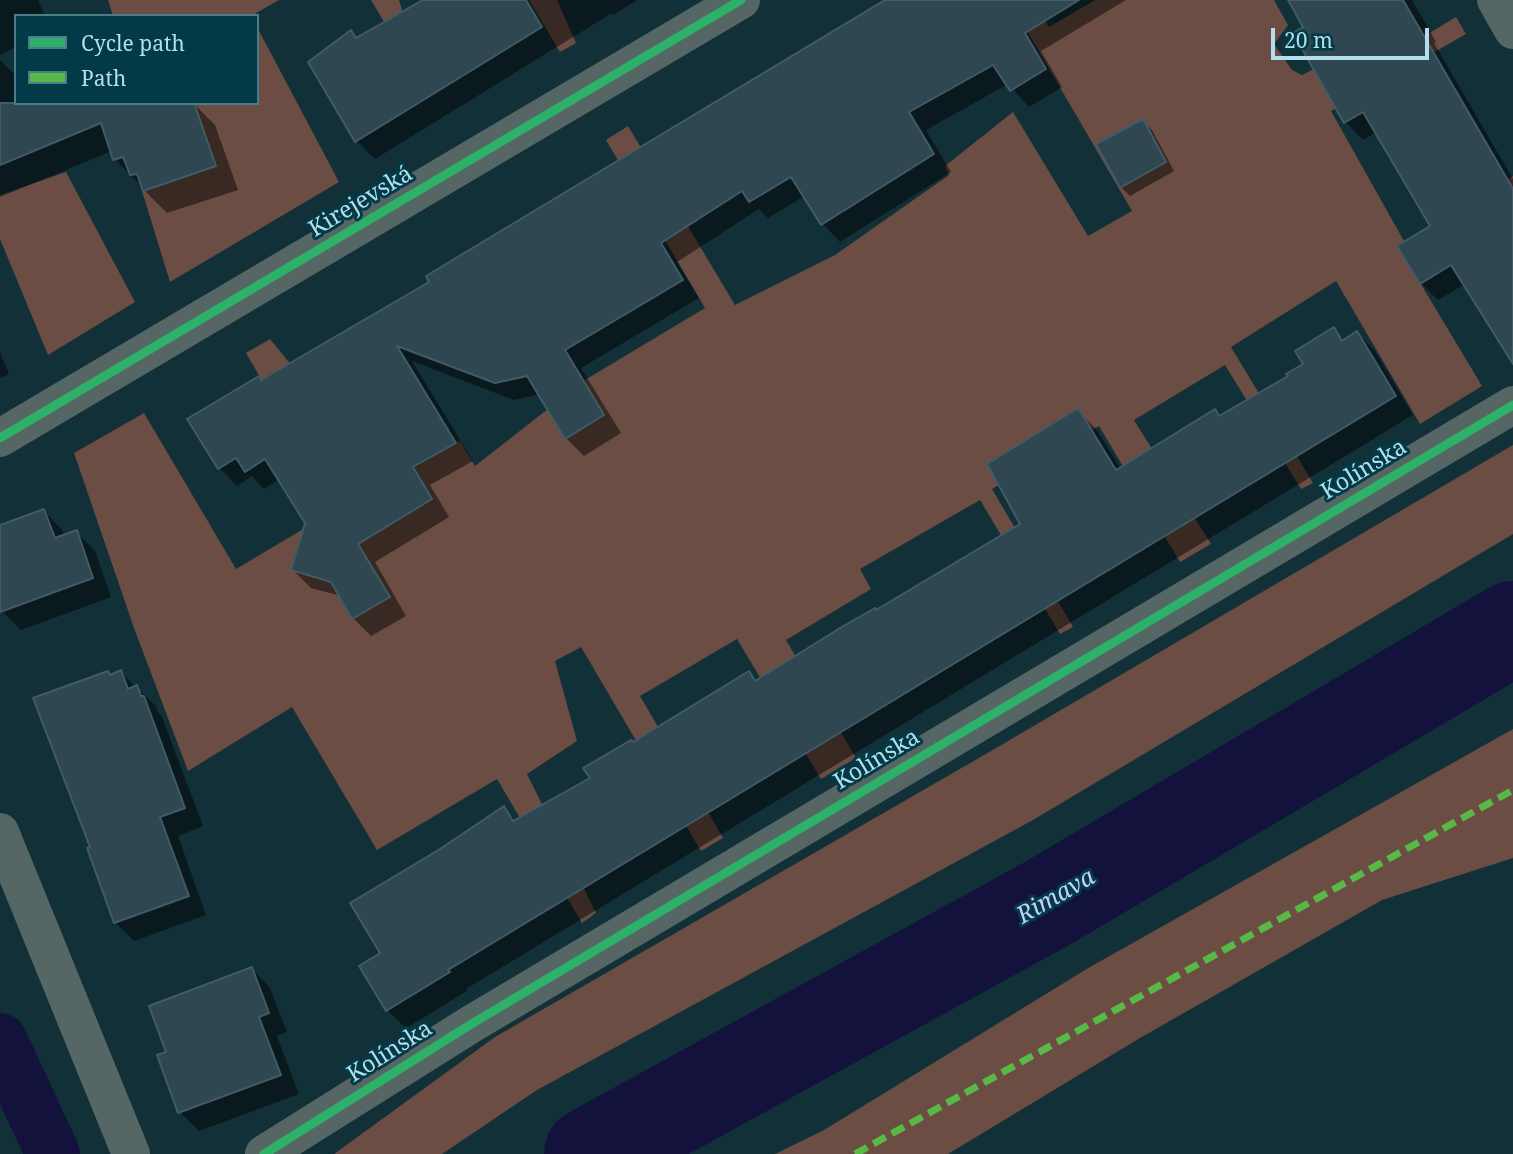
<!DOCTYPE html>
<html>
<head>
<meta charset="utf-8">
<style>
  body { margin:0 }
  #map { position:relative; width:1513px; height:1154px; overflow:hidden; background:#123038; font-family:"Noto Serif",serif }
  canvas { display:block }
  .legend { position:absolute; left:14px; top:14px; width:245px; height:91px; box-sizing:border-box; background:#033a47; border:2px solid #4a7c89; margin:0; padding:9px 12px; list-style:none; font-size:21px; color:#b4deeb }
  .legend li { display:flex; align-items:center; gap:14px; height:35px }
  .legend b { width:35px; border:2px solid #4a7c89 }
  .scale { position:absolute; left:1271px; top:28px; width:158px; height:32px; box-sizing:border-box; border:4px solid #b4deeb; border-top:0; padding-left:9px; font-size:21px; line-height:24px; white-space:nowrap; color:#b4deeb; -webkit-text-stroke:5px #033a47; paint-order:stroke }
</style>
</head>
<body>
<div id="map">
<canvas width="1513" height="1154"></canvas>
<ul class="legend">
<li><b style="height:9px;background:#2db169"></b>Cycle path</li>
<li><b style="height:9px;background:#58b947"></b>Path</li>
</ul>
<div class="scale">20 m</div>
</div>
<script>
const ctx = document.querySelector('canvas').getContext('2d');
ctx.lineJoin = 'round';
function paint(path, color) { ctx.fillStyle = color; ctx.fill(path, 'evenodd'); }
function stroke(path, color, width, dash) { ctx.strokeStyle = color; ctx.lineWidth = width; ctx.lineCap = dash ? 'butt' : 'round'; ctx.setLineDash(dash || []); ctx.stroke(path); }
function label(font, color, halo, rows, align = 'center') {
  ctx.font = font + ' "Noto Serif",serif'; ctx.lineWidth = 6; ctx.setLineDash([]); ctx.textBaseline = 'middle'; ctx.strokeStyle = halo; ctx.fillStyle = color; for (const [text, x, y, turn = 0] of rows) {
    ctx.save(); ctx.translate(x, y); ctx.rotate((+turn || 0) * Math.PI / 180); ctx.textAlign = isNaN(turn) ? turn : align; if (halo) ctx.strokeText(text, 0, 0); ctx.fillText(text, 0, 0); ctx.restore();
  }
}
const green = new Path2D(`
  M 108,0 L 279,0 L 251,16 L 113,16 Z
  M 371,0 L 399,0 L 428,96 Z
  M 529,0 L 557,0 L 576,43 L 560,52 Z
  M 1009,0 L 1032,0 L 1049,27 L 1095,0 L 1274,0 L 1288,25 L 1274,44 L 1292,70 L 1302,75 L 1314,69 L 1398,52 L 1456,17 L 1466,34 L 1331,111 L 1404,241 L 1513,176 L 1513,205 L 1398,246 L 1482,386 L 1420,424 L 1336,281 L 1231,347 L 1313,483 L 1301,489 L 1225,365 L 1134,420 L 1211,544 L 1180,562 L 1099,426 L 992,489 L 1073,627 L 1060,634 L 980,500 L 860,569 L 871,589 L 786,640 L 856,758 L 821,779 L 737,639 L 640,696 L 723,838 L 701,851 L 581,647 L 555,661 L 577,741 L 527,774 L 596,913 L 582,923 L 497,779 L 377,850 L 292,707 L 188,771 L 134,628 L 74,453 L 144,413 L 236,569 L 337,509 L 246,353 L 270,339 L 380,474 L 405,516 L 432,499 L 414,468 L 460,441 L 475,466 L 585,380 L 705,308 L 606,140 L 628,126 L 735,305 L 835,255 L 949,175 L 945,166 L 1013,112 L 1088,236 L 1132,211 Z
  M 257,27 L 339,182 L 170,282 L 142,191 L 216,166 L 194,103 L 257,103 Z
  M 66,172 L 135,302 L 48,355 L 0,239 L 0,195 Z
  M 1513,445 L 1513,534 L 1033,820 L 537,1090 L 442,1154 L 334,1154 L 495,1037 L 991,751 Z
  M 1513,729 L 1513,858 L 1382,900 L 1140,1038 L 948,1154 L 775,1154 L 824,1130 L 1090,967 Z`);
const shadow = new Path2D(`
  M 0,0 L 38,0 L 45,16 L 16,16 L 16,47 L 0,55 Z
  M 426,0 L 637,0 L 613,15 L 612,13 L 375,159 L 356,140 L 350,32 L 358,39 Z
  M 909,0 L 1126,0 L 1041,51 L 1062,87 L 1029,107 L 1008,84 L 926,130 L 951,172 L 840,242 L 823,224 L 805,196 L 768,218 L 759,209 L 677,262 L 699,298 L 581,368 L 621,433 L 584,456 L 566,438 L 540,394 L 514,400 L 412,361 L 473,461 L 430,485 L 449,517 L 375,562 L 406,616 L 371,636 L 353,618 L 341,596 L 311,588 L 293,570 L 307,523 L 280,479 L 264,489 L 252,476 L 237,486 L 220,468 L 262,381 Z
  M 1301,0 L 1412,0 L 1436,42 L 1434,43 L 1513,179 L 1513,353 L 1465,284 L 1438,300 L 1421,283 L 1432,227 L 1377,132 L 1363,140 L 1346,122 L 1305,28 Z
  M 0,60 L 16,76 L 16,103 L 193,103 L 215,125 L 238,190 L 167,213 L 144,190 L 140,182 L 138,183 L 115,159 L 112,151 L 0,197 Z
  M 1142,121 L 1152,130 L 1174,171 L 1130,196 L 1121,187 Z
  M 1333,329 L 1345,341 L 1357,333 L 1375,351 L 1413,415 L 466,989 L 467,991 L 406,1028 L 387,1010 L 382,954 L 440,850 L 504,809 L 517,821 L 592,778 L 633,744 L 748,673 L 757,682 L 1023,524 L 1077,410 L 1096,429 L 1121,469 L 1215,411 L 1221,417 L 1290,377 L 1305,365 Z
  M 0,352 L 9,374 L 0,378 Z
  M 44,511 L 62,530 L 65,536 L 76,532 L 95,551 L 111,597 L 21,630 L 2,611 L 0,605 L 0,527 Z
  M 120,672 L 156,706 L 158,712 L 162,717 L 203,826 L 178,836 L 206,915 L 134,941 L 115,922 L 92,848 L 111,676 Z
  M 252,969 L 270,988 L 287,1032 L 277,1036 L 299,1094 L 199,1131 L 180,1112 L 169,1054 Z`);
const canal = new Path2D(`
  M 0,1040 L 53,1154`);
const river = new Path2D(`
  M 591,1154 L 1048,903 L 1513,628`);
const building = new Path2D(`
  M 423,0 L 526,0 L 542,27 L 355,142 L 308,62 L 351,30 L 356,38 Z
  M 885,0 L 1079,0 L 1025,33 L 1046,69 L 1010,91 L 993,65 L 909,112 L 934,154 L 821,225 L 791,177 L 749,202 L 742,191 L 661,243 L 683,280 L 565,350 L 604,415 L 565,439 L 527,376 L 495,383 L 397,346 L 456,443 L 413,467 L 432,499 L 358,544 L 390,597 L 352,619 L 331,582 L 291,570 L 305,523 L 265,459 L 245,472 L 236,458 L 218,469 L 187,419 L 259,376 L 261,380 L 429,282 L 426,276 Z
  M 1288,0 L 1403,0 L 1513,189 L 1513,364 L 1451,265 L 1420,284 L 1397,246 L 1430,226 L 1363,112 L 1344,123 L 1293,33 L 1303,27 Z
  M 0,103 L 194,103 L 216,166 L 143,191 L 137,174 L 130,175 L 123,157 L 113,160 L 101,123 L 0,165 Z
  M 1143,119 L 1166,162 L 1120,188 L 1096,144 Z
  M 1334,327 L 1342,341 L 1357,331 L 1396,396 L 448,970 L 450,972 L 386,1011 L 359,966 L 380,953 L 350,903 L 440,849 L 504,806 L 513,821 L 590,778 L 583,768 L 631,740 L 633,742 L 749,671 L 755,681 L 840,628 L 875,608 L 876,610 L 1020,524 L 987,464 L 1078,408 L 1116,470 L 1215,409 L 1219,416 L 1288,376 L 1286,374 L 1303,364 L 1295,351 Z
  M 44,509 L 55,538 L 77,530 L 93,578 L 0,612 L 0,525 Z
  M 121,670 L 128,689 L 137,685 L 141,696 L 144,696 L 185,808 L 160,817 L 189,896 L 114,923 L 87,848 L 90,847 L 33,698 L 108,671 L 110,675 Z
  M 252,967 L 269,1013 L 259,1017 L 281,1075 L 178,1113 L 157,1055 L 166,1052 L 149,1006 Z`);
const minor = new Path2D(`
  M 1496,0 L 1513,30
  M 0,438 L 741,0
  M 0,832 L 131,1154
  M 264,1154 L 473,1023 L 1513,405`);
const quiet = new Path2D(`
  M 855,1154 L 1513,790`);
const cycleway = new Path2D(`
  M 0,438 L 741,0
  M 264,1154 L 473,1023 L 1513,405`);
const streetNames = [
  ["Kirejevská",361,202,-31],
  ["Kolínska",1364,470,-31],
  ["Kolínska",877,760,-31],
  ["Kolínska",390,1052,-32]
];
const waterNames = [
  ["Rimava",1056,897,-30]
];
paint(green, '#6b4d43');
paint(shadow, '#0007');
stroke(canal, '#12123d', 54);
stroke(river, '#12123d', 94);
paint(building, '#2e4751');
stroke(building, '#415b67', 2);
stroke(minor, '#566664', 38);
stroke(quiet, '#58b947', 7, [14, 7]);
stroke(cycleway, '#2db169', 9);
label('23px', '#b4deeb', '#033a47', streetNames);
label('italic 24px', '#c6ccfe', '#033a47', waterNames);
</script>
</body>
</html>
